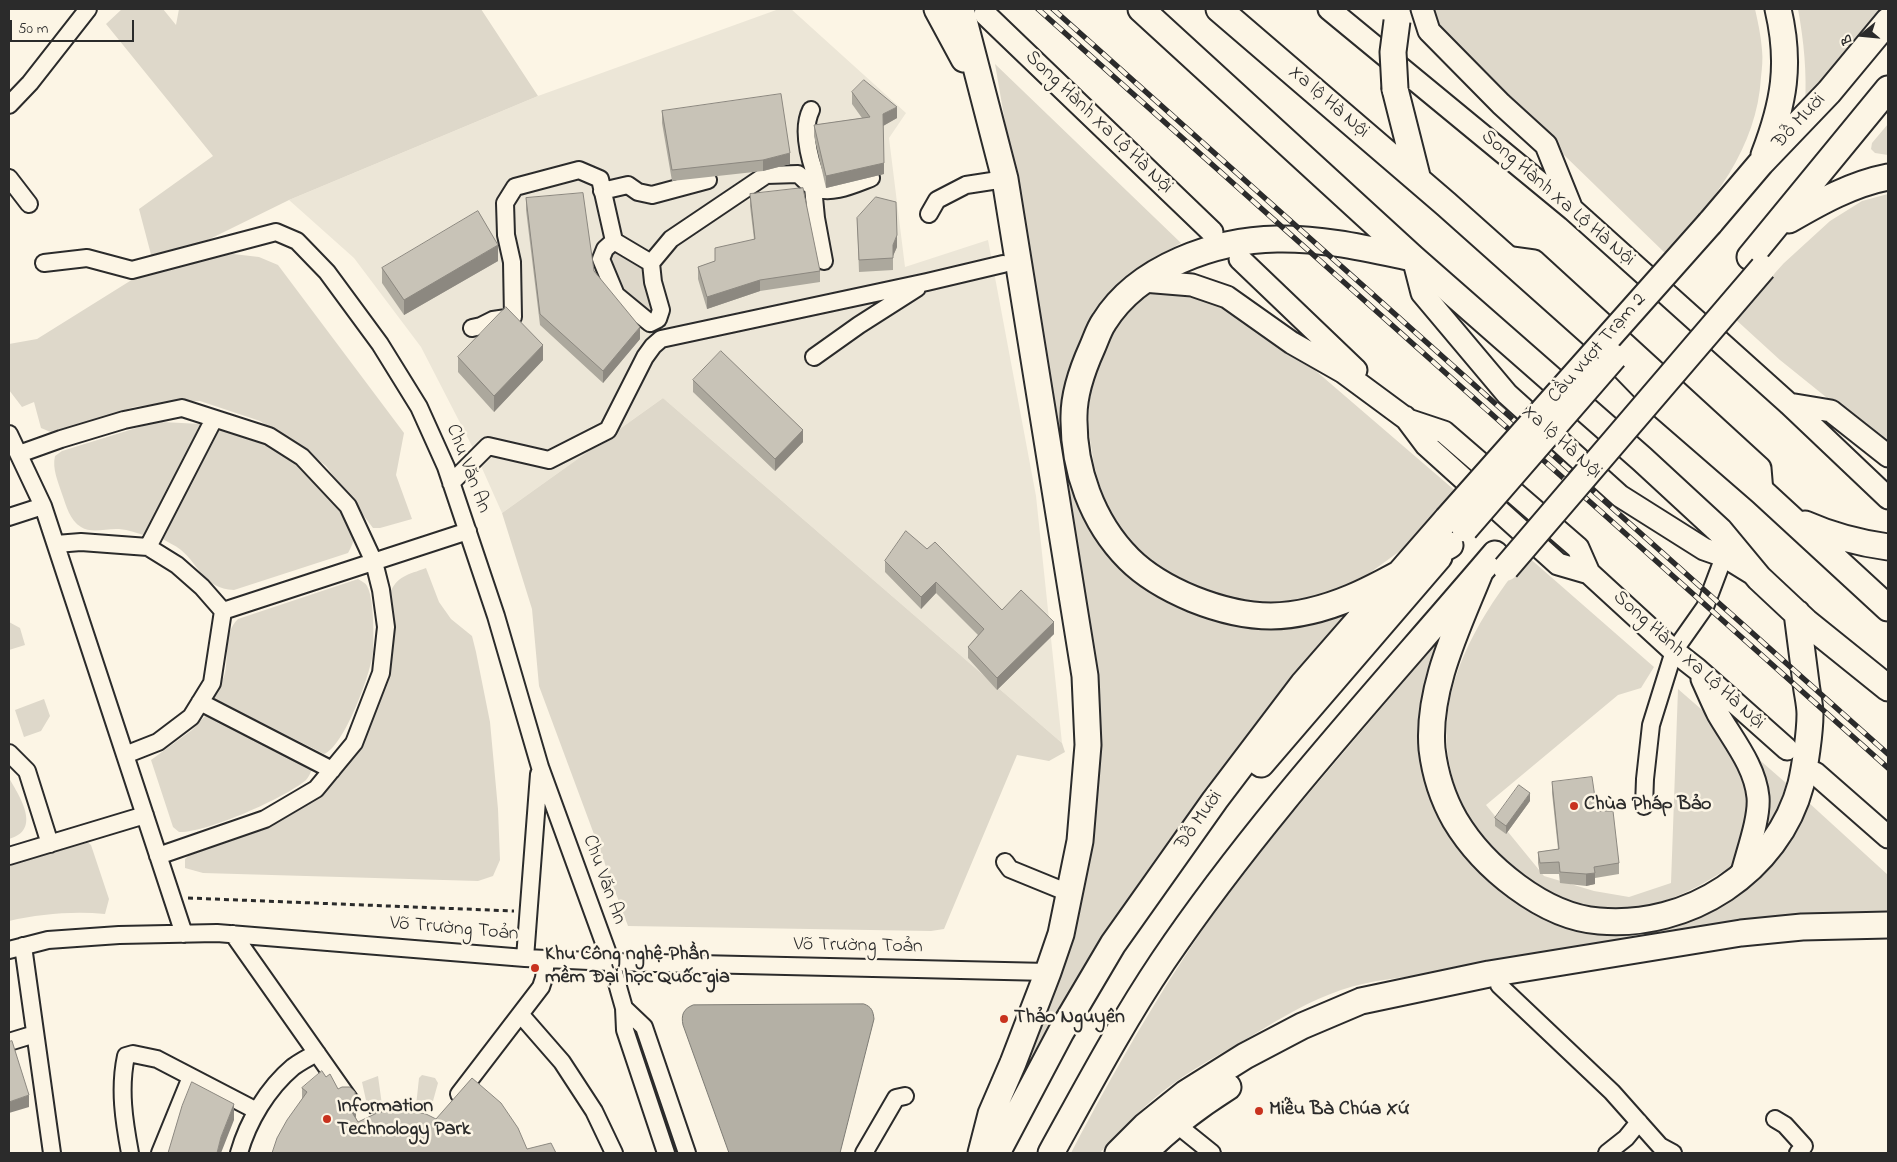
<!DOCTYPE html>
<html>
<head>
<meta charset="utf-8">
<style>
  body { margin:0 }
  #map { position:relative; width:1897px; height:1162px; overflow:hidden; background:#fcf5e5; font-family:"Indie Flower",sans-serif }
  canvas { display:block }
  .frame { position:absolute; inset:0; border:10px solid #2b2b2b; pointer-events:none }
  .north { position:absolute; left:1837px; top:10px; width:50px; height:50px; -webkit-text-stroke:4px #fcf5e5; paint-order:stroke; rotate:253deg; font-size:14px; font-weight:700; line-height:20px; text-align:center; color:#2b2b2b }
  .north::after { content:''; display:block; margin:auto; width:18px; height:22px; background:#2b2b2b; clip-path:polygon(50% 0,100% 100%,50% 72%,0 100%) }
  .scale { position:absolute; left:10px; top:20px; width:124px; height:22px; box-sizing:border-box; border:2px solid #2b2b2b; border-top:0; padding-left:6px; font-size:15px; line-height:18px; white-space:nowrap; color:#2b2b2b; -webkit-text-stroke:4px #fcf5e5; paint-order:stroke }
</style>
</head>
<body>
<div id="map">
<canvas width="1897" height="1162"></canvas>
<div class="frame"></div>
<div class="north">B</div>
<div class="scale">50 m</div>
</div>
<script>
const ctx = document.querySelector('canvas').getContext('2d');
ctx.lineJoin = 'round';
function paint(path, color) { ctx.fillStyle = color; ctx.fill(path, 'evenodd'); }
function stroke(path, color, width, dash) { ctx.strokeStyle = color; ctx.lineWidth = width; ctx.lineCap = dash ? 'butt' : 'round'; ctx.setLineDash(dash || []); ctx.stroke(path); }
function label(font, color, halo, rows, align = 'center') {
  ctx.font = font + ' "Indie Flower",sans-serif'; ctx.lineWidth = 5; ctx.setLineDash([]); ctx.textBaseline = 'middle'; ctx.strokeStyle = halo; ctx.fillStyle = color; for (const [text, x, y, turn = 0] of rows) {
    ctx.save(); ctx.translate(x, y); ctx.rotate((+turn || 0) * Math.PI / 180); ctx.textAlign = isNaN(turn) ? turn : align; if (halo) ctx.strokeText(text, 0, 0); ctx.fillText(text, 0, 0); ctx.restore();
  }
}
const built = new Path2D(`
  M 779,9 L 791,9 L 906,113 L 889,138 L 905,267 L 988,240 L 1036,496 L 1062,743 L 663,398 L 502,513 L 473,448 L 421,347 L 354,258 L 289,200 L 538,96 Z`);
const green = new Path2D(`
  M 122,9 L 163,9 L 176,25 L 179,9 L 481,9 L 538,96 L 289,200 L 157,265 L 233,254 L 259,257 L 278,265 L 404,433 L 396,475 L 412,519 L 380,528 L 373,528 L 326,466 L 308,453 L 260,421 L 200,401 L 171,402 L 134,407 L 53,433 L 41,428 L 34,402 L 22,407 L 9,390 L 9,344 L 37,339 L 154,266 L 139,209 L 213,156 L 106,24 Z
  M 1428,9 L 1755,9 C 1758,22 1761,36 1762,50 C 1763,59 1762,68 1761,77 C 1757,149 1712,202 1667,255 L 1429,24 Z
  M 1798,9 L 1888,9 L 1805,106 C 1807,73 1804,42 1798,9 Z
  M 995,64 L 1181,243 L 1146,263 L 1128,278 L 1092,319 L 1076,350 L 1069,375 L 1069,452 L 1161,597 L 1331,617 L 1359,609 C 1279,703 1196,796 1128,899 C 1080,972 1041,1052 999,1129 L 1091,824 L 1026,244 Z
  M 1888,124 L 1888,155 L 1875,153 L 1871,149 L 1872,143 Z
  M 1888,194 L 1888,447 L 1780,360 L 1734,318 L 1784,263 L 1830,221 L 1862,201 Z
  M 614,245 L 648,264 L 655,300 L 650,324 L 619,294 L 607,251 Z
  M 1166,292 L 1214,299 L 1288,347 L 1459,494 L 1415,540 L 1360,580 L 1335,593 L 1307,600 L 1281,603 L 1253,603 L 1201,593 L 1160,570 L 1127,538 L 1112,516 L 1101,490 L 1094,465 L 1089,433 L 1089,404 L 1093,380 L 1099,360 L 1109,339 L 1120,322 L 1135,305 L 1149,294 Z
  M 663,398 L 1062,743 L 1065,752 L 1049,761 L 1017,755 L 944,929 L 931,931 L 628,926 L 539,686 L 532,609 L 502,513 Z
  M 162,422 L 201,424 L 146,536 C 137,533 129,530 119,529 C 107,528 92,534 81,527 C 70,521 66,505 62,494 C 58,481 52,469 55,456 L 62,451 L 149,424 Z
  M 220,428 C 237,434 256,439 271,448 C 295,461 355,511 353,542 C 352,546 350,549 348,553 L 234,590 C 203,588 201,567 181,550 C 175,545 167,542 161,538 Z
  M 1527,556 L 1654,667 L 1641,688 L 1618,695 L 1486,805 L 1544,876 L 1594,891 L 1629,897 L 1671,883 L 1678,689 L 1786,783 C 1773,832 1753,855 1709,880 C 1679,898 1641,912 1605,909 C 1589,908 1569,903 1554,896 C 1517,877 1474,837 1459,797 C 1450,775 1445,748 1447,723 C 1450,662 1490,602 1527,556 Z
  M 426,568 L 439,602 L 451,619 L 472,636 L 476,652 L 490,722 L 498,809 L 500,860 L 493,876 L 478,881 L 203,873 L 185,868 L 185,859 L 195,850 L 347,762 L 371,723 L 376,707 L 389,595 C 397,575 408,575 426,568 Z
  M 358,579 C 361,581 366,583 367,586 C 374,597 374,638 373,652 C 371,673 344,747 324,754 L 213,698 C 217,690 223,681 225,673 C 229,654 223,634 238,619 Z
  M 9,622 L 20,628 L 25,645 L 9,650 Z
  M 1447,632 L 1432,677 L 1450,829 L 1581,928 L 1760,877 C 1782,852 1795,833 1808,802 L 1888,875 L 1888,915 L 1434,974 C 1403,977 1371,980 1341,990 C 1309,1001 1281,1018 1253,1035 C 1222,1053 1190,1070 1162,1092 C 1139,1110 1120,1132 1100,1153 L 1071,1153 C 1124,1052 1182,952 1252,862 C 1276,831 1302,802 1327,772 C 1367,725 1406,678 1447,632 Z
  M 44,699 L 50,716 L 41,731 L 24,737 L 15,710 Z
  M 206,715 L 305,764 L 312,770 C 310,773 309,777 306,780 C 285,798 206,833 179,832 L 173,827 L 151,760 L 192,730 Z
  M 9,778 C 20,797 42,830 9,839 Z
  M 78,834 L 91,845 L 109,899 L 105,914 C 73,911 40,914 9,921 L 9,857 Z
  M 422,1075 L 435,1078 L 438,1083 L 433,1101 L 430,1105 L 416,1106 L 419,1078 Z
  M 378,1076 L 382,1105 L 369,1108 L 367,1105 L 362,1082 Z`);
const water = new Path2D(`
  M 864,1004 C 872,1007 873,1011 874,1019 L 840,1153 L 729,1153 L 683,1025 C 681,1015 683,1009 693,1005 Z`);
const path = new Path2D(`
  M 188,898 L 514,911`);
const minor = new Path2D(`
  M 9,105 L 30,83 L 88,9
  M 811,110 C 800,132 812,169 822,190
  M 9,178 L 29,204
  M 813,187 L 816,218 L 824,261
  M 602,191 L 628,185 L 638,192 L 652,195 L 708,180
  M 929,214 L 937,200 L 966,185 L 1005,179
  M 44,263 L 87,258 L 132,270 L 276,232 L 297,241 L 327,272 L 380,344 L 419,407 L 446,467 L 496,616 L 540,767 L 611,962 L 624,1008 L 625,1030 L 666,1153
  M 651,263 L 653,282 L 661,310 L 658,319 L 650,323 L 616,295 L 601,259 L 605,249 L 614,241 L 651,263 L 671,239 L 766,175 L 798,174 C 803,178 808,184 813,187 C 830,196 855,184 871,178
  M 472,328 L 481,326 L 493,320 L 513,317 L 512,262 L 506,235 L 505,203 L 515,187 L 579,170 L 600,179 L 614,241
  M 814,357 L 859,325 L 917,288
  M 9,434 L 43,506 L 184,934
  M 19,454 L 61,439 L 124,420 L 182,408 L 269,436 L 302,457 L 348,506 L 374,562 L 381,590 L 386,627 L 381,673 L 354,743 L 316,789 L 265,819 L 158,856
  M 451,483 L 488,446 L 549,460 L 608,430 L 645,357 L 653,346 L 661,339 L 927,282 L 1003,264
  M 9,517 L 43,506
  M 56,544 L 81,542 L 148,547 L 177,565 L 202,587 L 223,611 L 212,683 L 191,717 L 158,742 L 125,755
  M 148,547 L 214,419
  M 223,611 L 468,531
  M 200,702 L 332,770
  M 9,753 L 27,771 L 50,844
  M 1644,806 L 1645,779 L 1651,725 L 1674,651 L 1705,607 L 1728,546
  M 9,856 L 145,815
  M 1005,862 L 1010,869 L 1059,889
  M 233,934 L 366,1123 L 382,1120
  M 23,946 L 52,1153
  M 9,950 L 48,940 L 119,935 L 217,933 L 525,958 L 611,962 L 1048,972
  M 525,958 L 539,774
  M 1499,985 L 1612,1092 L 1660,1146 L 1673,1153
  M 624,1008 L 644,1027 L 687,1153
  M 521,1015 L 562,1062 L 594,1111 L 614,1153
  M 9,1042 L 35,1034
  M 459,1094 L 541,987 L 544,978 L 546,959
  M 1775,1119 L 1785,1125 L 1804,1146 L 1798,1153
  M 1176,1124 L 1212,1153
  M 130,1153 C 124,1121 119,1089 126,1056 L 133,1054 L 157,1059 L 257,1111
  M 160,1153 L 191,1077
  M 239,1153 C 248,1121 268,1088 293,1067 C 300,1062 309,1057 317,1053
  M 864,1153 L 896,1098 L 905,1096
  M 1607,1153 L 1626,1138 L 1639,1122`);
const major = new Path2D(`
  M 1329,9 L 1573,210 L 1789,404 L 1888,498
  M 1422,9 L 1429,31 L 1501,104 L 1546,145 L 1571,207
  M 985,14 L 1212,232
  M 1505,257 L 1534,261 L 1760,468 L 1762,492
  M 1413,258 L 1422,293 L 1507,394 L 1620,496 L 1704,549 L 1724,556 L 1750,572
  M 1240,259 L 1356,370
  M 1143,281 L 1192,285 L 1227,297 L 1292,343 L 1343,372 L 1408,420 L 1444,432 L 1578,548 L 1589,573 L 1674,651 L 1697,669 L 1787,749
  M 1789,404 L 1831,411 L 1888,456
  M 1405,417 L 1426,445 L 1558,564 L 1589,573
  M 1702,679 C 1707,690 1712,702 1718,714 C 1733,740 1755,766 1758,797 C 1760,819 1746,855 1741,877
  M 1815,773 L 1888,837`);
const highway = new Path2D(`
  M 937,9 L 964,59
  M 961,9 L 1005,179 L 1085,676 L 1088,745 L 1080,841 L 1061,934 L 1048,972 L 1013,1063 L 991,1114 L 981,1153
  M 1141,9 L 1413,258 L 1642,459 L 1720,531 L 1759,578 L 1806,622 L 1888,688
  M 1219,9 L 1446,204 L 1594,336 L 1656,400 L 1762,492 L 1888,608
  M 1395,89 L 1418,180
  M 1764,155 C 1784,103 1791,64 1778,9
  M 1789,220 C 1820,202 1852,184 1888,177
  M 1710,223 L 1761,163 L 1829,92 L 1888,21
  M 1750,257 L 1888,89
  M 1413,258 C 1369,249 1323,238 1277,239 C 1216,240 1138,267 1104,322 C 1099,329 1096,339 1092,348 C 1083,368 1074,393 1074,416 C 1073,468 1092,522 1129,559 C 1147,577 1169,589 1193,599 C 1218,609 1244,616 1271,616 C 1337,615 1394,576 1450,545
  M 1805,524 C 1832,536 1859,543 1888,547
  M 1480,572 C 1458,627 1427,688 1432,749 C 1435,774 1443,799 1455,820 C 1483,867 1544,917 1599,921 C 1688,929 1778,872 1801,784 C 1805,766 1810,733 1810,714 C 1810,704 1807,693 1806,683 C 1803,660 1800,637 1797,613
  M 1261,764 L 1439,557
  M 997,1153 L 1061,1032 L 1113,944 L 1215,800 L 1303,684 L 1447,519
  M 1051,1153 C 1087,1088 1122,1022 1163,961 C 1261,816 1382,687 1495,554
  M 1118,1153 L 1145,1126 L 1186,1093 L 1245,1056 L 1302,1026 L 1361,1001 L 1489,974 L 1741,933 L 1802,927 L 1888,925
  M 1144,1153 C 1169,1128 1198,1106 1228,1087`);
const rail = new Path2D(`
  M 1038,9 L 1888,768
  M 1053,9 L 1888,754`);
const highwayBridge = new Path2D(`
  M 1395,89 L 1393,52 L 1397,21
  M 1447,519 L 1710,223
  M 1465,529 L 1614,357
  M 1506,568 L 1763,268`);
const wall = new Path2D(`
  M 852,92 L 897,118 L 883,126 L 884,174 L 826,188 L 814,136 L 814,125 L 862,118 L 852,104 Z
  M 662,111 L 790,164 L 763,171 L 672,181 L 662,123 Z
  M 750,194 L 820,271 L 820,282 L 760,291 L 707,309 L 698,279 L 698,267 L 715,261 L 754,239 L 750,206 Z
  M 526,198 L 594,271 L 640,339 L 603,383 L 540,325 L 526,210 Z
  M 857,218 L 897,247 L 893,256 L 893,270 L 859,272 Z
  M 498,261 L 404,315 L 382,283 L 382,268 Z
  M 458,357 L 543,360 L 494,412 L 458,372 Z
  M 693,380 L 803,442 L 775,471 L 693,392 Z
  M 927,549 L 1002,610 L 1054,634 L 997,690 L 968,658 L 968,647 L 978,635 L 936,593 L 921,609 L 885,572 L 885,561 Z
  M 1552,782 L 1597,811 L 1619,863 L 1619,874 L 1595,878 L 1595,884 L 1586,886 L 1560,883 L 1559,874 L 1540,874 L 1538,863 L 1538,852 L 1558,849 L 1552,793 Z
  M 1530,801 L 1506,834 L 1495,826 L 1495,818 Z
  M 326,1077 L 338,1089 L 356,1115 L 356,1118 L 358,1122 L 436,1119 L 527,1149 L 272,1153 L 302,1099 L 302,1088 Z`);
const shadedWall = new Path2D(`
  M 897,107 L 897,118 L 883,126 L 883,114 Z
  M 790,153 L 790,164 L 763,171 L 763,160 Z
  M 884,163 L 884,174 L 826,188 L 826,176 Z
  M 897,235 L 897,247 L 893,256 L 893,270 L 893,245 Z
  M 498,245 L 498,261 L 404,315 L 404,300 Z
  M 760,280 L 760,291 L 707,309 L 707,297 Z
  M 640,327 L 640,339 L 603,383 L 603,371 Z
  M 543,345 L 543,360 L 494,412 L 494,396 Z
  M 803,430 L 803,442 L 775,471 L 775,459 Z
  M 936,582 L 936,593 L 921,609 L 921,597 Z
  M 1054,622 L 1054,634 L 997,690 L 997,678 Z
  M 1530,793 L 1530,801 L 1506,834 L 1506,826 Z
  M 1595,873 L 1595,884 L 1586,886 L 1586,874 Z
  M 29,1095 L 29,1107 L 9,1113 L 9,1102 Z
  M 356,1100 L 356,1115 L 355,1120 L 350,1109 Z
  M 234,1104 L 234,1120 L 221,1153 L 217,1153 L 221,1137 Z`);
const building = new Path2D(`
  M 864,80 L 897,107 L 883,114 L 884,163 L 826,176 L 814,125 L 870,117 L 852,92 Z
  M 781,94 L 790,153 L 763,160 L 672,170 L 662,111 Z
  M 803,188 L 820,271 L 760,280 L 707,297 L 698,267 L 715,261 L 715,248 L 755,239 L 750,194 Z
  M 583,193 L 594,271 L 640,327 L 603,371 L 540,314 L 526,198 Z
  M 876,197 L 896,202 L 897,235 L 893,245 L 893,258 L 859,260 L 857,218 Z
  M 478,211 L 498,245 L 404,300 L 382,268 Z
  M 506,307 L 543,345 L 494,396 L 458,357 Z
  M 721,351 L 803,430 L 775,459 L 693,380 Z
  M 906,531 L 927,549 L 935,542 L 1002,610 L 1021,590 L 1054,622 L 997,678 L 968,647 L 984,629 L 936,582 L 921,597 L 885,561 Z
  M 1592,777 L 1597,811 L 1613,811 L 1619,863 L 1594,867 L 1595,873 L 1586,874 L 1560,872 L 1559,862 L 1540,863 L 1538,852 L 1559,849 L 1552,782 Z
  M 1519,785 L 1530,793 L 1506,826 L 1495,818 Z
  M 12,1041 L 29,1095 L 9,1102 L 9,1042 Z
  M 322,1071 L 326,1077 L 330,1074 L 338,1089 L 342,1087 L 350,1087 L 355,1092 L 356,1100 L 355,1105 L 350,1109 L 358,1122 L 377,1113 L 393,1110 L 411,1111 L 426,1114 L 436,1119 L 472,1078 L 501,1103 L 518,1128 L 527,1149 L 551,1143 L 556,1153 L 272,1153 L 277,1138 L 287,1120 L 307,1092 L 302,1088 Z
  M 192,1082 L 234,1104 L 221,1137 L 217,1153 L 168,1153 L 182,1106 Z`);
const markers = [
  [1574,806,5,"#c8321e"],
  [535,968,5,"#c8321e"],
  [1004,1019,5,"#c8321e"],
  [1259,1111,5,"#c8321e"],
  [327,1119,5,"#c8321e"]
];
const streetNames = [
  ["Xa lộ Hà Nội",1328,103,41],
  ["Đỗ Mười",1800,122,-47],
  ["Song Hành Xa Lộ Hà Nội",1098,123,44],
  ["Song Hành Xa Lộ Hà Nội",1557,199,41],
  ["Cầu vượt Trạm 2",1598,349,-49],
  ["Xa lộ Hà Nội",1561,443,42],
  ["Chu Văn An",467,469,69],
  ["Song Hành Xa Lộ Hà Nội",1688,661,42],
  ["Đỗ Mười",1200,821,-55],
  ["Chu Văn An",603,880,70],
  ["Võ Trường Toản",454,930,5],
  ["Võ Trường Toản",858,947,1]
];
const poiNames = [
  ["Chùa Pháp Bảo",1584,806],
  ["Khu Công nghệ Phần",545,956],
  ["mềm Đại học Quốc gia",545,979],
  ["Thảo Nguyên",1014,1019],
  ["Information",337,1108],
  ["Technology Park",337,1131],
  ["Miễu Bà Chúa Xứ",1269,1111]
];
paint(built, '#ece6d7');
paint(green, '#ded8ca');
paint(water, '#b4b0a5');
stroke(water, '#7d7b74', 1);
stroke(minor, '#2b2b2b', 20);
stroke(major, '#2b2b2b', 25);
stroke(highway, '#2b2b2b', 29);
stroke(path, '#2b2b2b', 3, [5, 4]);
stroke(minor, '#fcf5e5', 16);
stroke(major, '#fcf5e5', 21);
stroke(highway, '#fcf5e5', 25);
stroke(rail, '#2b2b2b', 5.5);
stroke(rail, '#fcf5e5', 4, [11]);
stroke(highwayBridge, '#2b2b2b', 29, []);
stroke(highwayBridge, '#fcf5e5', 25);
paint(wall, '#aca89d');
paint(shadedWall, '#8c8880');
paint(building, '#c8c3b7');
stroke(building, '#8c8880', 1);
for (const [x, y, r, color] of markers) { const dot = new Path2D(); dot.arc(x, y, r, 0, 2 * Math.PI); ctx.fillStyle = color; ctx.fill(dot); stroke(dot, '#fcf5e5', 2); }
label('20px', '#2b2b2b', '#fcf5e5', streetNames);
label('bold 20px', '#2b2b2b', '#fcf5e5', poiNames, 'left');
</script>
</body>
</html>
